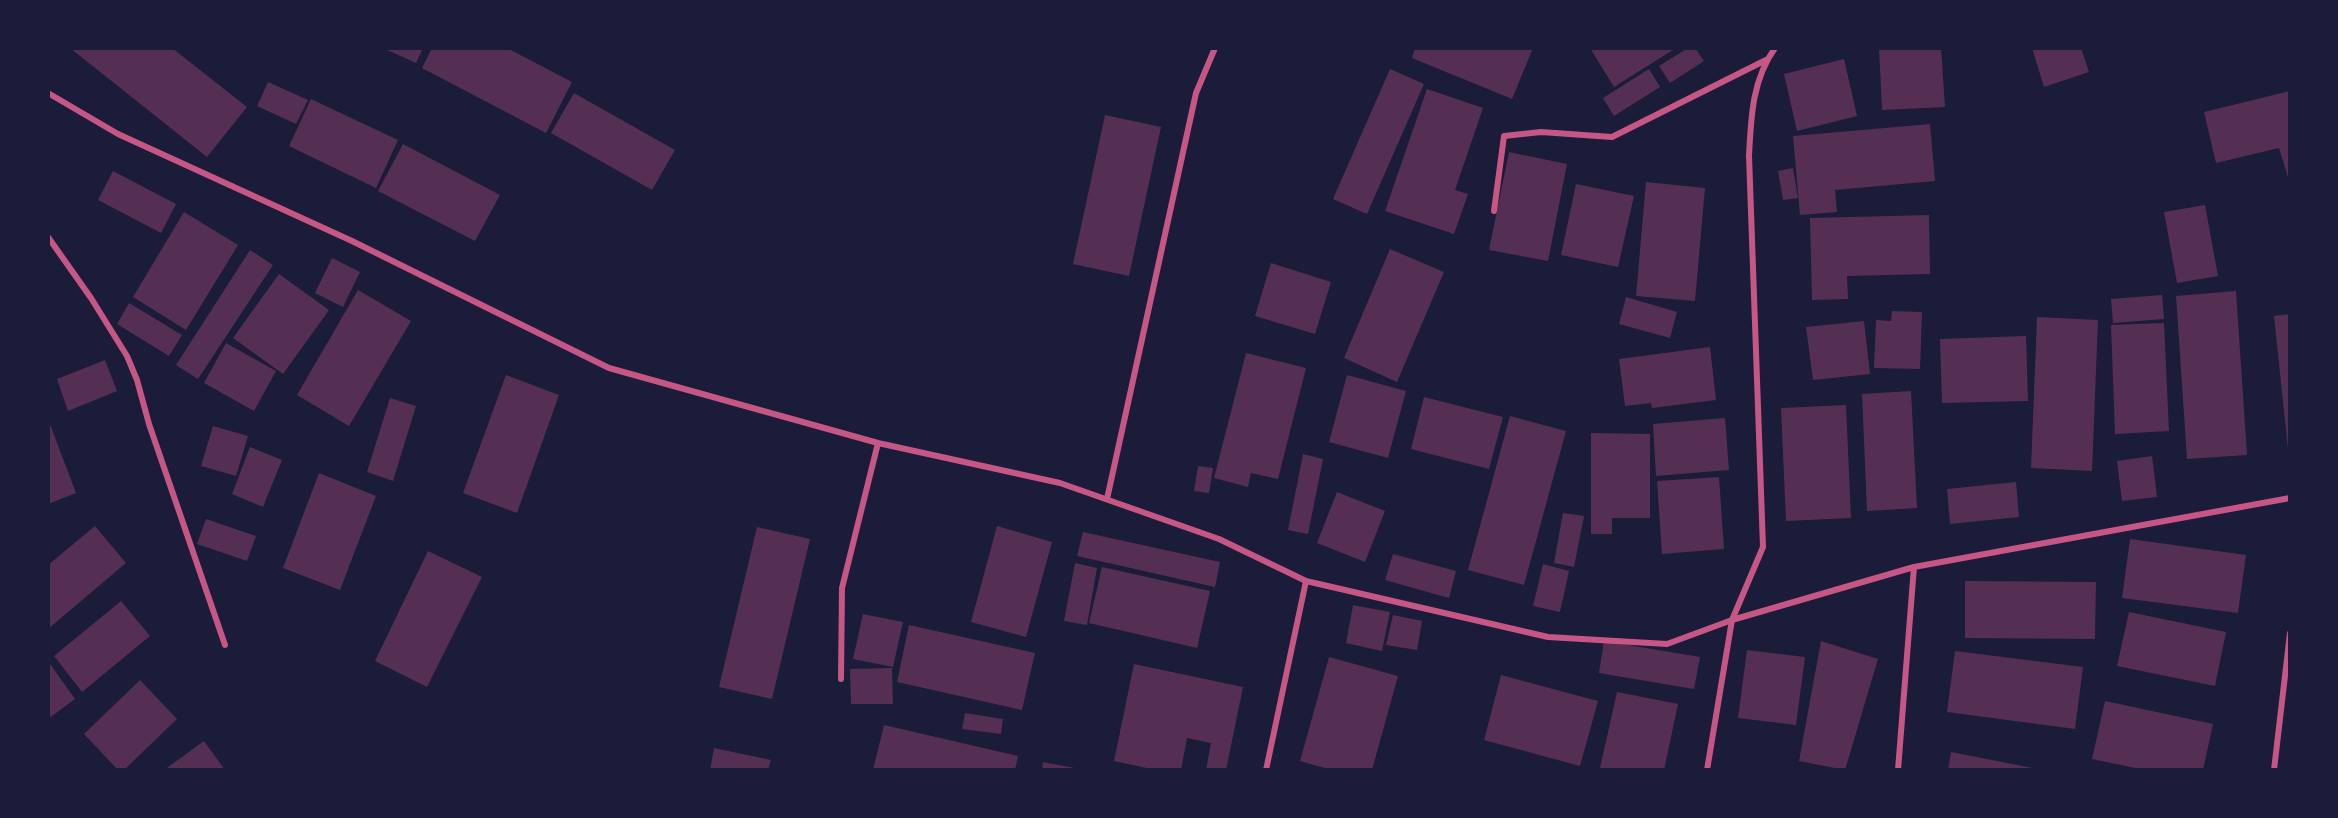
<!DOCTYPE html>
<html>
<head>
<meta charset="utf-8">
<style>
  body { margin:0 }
  #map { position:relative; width:2338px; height:818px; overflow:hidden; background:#1b1b3a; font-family:Commissioner,sans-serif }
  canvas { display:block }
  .frame { position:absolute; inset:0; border:50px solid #1b1b3a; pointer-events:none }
</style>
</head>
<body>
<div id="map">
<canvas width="2338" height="818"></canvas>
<div class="frame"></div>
</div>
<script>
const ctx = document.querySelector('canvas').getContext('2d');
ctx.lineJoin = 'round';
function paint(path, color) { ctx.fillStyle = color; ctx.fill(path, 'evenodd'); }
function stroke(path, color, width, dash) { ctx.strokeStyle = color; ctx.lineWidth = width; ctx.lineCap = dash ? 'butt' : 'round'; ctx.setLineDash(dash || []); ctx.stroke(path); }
const building = new Path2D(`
  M 70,48 L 172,48 L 247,107 L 207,157 Z
  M 383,48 L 423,48 L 416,63 Z
  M 432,48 L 507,48 L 572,82 L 546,133 L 422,68 Z
  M 1415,48 L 1533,48 L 1512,99 L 1412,58 Z
  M 1590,48 L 1676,48 L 1614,87 Z
  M 1688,48 L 1695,48 L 1704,61 L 1670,83 L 1659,66 Z
  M 1879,48 L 1941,48 L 1945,107 L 1882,110 Z
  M 2032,48 L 2081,48 L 2089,72 L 2044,87 Z
  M 1844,59 L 1857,116 L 1797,131 L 1784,74 Z
  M 1390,69 L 1424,84 L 1367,214 L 1333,199 Z
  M 1649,69 L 1660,87 L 1614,116 L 1603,98 Z
  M 268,82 L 308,100 L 296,124 L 257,106 Z
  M 1427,89 L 1483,108 L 1455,190 L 1468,194 L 1454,234 L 1385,211 Z
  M 2290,91 L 2290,184 L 2279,148 L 2216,163 L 2204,112 Z
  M 574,93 L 675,150 L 652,190 L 551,133 Z
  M 311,99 L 398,140 L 376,188 L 289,146 Z
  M 1105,115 L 1161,127 L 1129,276 L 1073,264 Z
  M 1930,124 L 1935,181 L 1835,190 L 1837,212 L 1800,215 L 1793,136 Z
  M 403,144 L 500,195 L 475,241 L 378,191 Z
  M 1509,152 L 1567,164 L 1548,261 L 1489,250 Z
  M 1793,168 L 1798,198 L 1783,200 L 1778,171 Z
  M 113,171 L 176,204 L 161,233 L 98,200 Z
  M 1646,182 L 1705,188 L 1695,301 L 1636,296 Z
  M 1576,184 L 1634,196 L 1618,267 L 1561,255 Z
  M 2205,205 L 2218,276 L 2177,283 L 2164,212 Z
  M 184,212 L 238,245 L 186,330 L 133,297 Z
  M 1929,215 L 1930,274 L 1847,276 L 1848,299 L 1812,300 L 1810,218 Z
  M 1390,249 L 1444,272 L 1397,382 L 1344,358 Z
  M 250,250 L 273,265 L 198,379 L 176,365 Z
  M 332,258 L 360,272 L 343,307 L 315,293 Z
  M 1271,263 L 1331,282 L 1315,334 L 1255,316 Z
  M 279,274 L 329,310 L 283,374 L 233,338 Z
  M 358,290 L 411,321 L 349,426 L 297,395 Z
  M 2236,291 L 2247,455 L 2187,459 L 2176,296 Z
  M 2162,295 L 2164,319 L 2113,323 L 2111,299 Z
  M 1626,297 L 1677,312 L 1670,338 L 1619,324 Z
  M 129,303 L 182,335 L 169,356 L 117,324 Z
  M 1892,311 L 1922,312 L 1920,369 L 1874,368 L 1876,320 L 1891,321 Z
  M 2290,314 L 2290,449 L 2288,449 L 2274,316 Z
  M 2037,317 L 2098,320 L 2092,471 L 2031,468 Z
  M 1864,321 L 1870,374 L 1813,380 L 1806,327 Z
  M 2164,323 L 2169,431 L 2115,434 L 2111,325 Z
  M 2026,336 L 2028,401 L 1942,403 L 1940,339 Z
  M 226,343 L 276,371 L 254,411 L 204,383 Z
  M 1710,347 L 1716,400 L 1652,408 L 1651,403 L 1625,406 L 1619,359 Z
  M 1246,353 L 1306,368 L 1278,479 L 1251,473 L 1248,487 L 1214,478 Z
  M 105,360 L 117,391 L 68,411 L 57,379 Z
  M 506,375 L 559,395 L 517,513 L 463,493 Z
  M 1347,375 L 1406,391 L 1388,458 L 1329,442 Z
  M 1911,391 L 1917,508 L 1867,511 L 1862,394 Z
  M 1424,397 L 1503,417 L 1489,469 L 1411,449 Z
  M 390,398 L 416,406 L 393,481 L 367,472 Z
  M 1846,405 L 1851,518 L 1786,521 L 1781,408 Z
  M 1510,416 L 1566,431 L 1524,585 L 1468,570 Z
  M 1725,418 L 1729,470 L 1656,476 L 1653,424 Z
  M 48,419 L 76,493 L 48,504 Z
  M 213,426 L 248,436 L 236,476 L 201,466 Z
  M 1591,433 L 1650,434 L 1650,518 L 1612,518 L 1612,534 L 1591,534 Z
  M 250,447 L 282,460 L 263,507 L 232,494 Z
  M 1303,454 L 1323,459 L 1308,534 L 1288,530 Z
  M 2152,456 L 2157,497 L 2122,501 L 2117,461 Z
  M 1198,466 L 1213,468 L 1209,493 L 1194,491 Z
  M 319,473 L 376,496 L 340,590 L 283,568 Z
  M 1719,477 L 1724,549 L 1662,554 L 1657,481 Z
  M 2016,482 L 2019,517 L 1950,524 L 1947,489 Z
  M 1337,492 L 1385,511 L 1365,562 L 1317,543 Z
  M 1563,513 L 1584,516 L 1574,567 L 1554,563 Z
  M 206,519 L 256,536 L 247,561 L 197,544 Z
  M 95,526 L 126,563 L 48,629 L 48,565 Z
  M 997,526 L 1052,542 L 1026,637 L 971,622 Z
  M 757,527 L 810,539 L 772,699 L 719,687 Z
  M 1083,532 L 1220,562 L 1215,587 L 1077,556 Z
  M 2130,539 L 2246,555 L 2238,613 L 2122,598 Z
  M 428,551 L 482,577 L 427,687 L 375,661 Z
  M 1393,554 L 1456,571 L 1449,598 L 1385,580 Z
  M 1075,563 L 1097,568 L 1087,625 L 1064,621 Z
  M 1543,564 L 1569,571 L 1560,612 L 1533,606 Z
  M 1102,567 L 1210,591 L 1197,648 L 1089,623 Z
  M 1965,581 L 2096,582 L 2095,639 L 1965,638 Z
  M 121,601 L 150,636 L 82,692 L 54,656 Z
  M 1353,605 L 1390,612 L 1382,651 L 1346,643 Z
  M 2129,612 L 2226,632 L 2215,686 L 2117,666 Z
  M 863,614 L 903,622 L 893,667 L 853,659 Z
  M 1393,615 L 1422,621 L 1417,650 L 1386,645 Z
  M 909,625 L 1035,653 L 1022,710 L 897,682 Z
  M 1604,641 L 1700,657 L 1694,689 L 1599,673 Z
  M 1821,641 L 1878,659 L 1845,770 L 1799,761 Z
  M 1747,650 L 1805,657 L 1796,725 L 1738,718 Z
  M 1955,651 L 2083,667 L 2075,729 L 1947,712 Z
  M 1329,657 L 1398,676 L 1372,770 L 1332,770 L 1300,761 Z
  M 48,661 L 75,699 L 48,719 Z
  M 1134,664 L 1243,687 L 1226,770 L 1206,770 L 1211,743 L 1187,738 L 1181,770 L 1156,770 L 1114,761 Z
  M 892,668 L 893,704 L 851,704 L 850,669 Z
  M 1501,675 L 1598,701 L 1580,766 L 1484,740 Z
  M 140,680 L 177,719 L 124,770 L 118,770 L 84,734 Z
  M 1617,692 L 1678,704 L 1664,770 L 1600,768 Z
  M 2105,701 L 2213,724 L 2203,770 L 2145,770 L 2092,759 Z
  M 965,713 L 1003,719 L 1001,734 L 962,729 Z
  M 884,725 L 1018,756 L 1015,770 L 873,770 Z
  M 204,741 L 225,770 L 164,770 Z
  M 714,748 L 771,760 L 768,770 L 710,770 Z
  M 1951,752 L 2038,769 L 2038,770 L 1948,770 Z
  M 1043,762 L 1080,769 L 1080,770 L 1042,770 Z`);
const minor = new Path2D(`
  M 48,93 L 118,134 L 352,241 L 609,368 L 878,443 L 1060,483 L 1219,539 L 1306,581 L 1548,637 L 1667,644 L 1732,620 L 1914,567 L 2290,498
  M 1494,211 L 1504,136 L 1541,132 L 1612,137 L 1766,60
  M 48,237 L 91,298 L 127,356 L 137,380 L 149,424 L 225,645
  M 1107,499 L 1196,93 L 1215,48
  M 841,679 L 842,588 L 878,443
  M 1266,770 L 1306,581
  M 1707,770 L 1732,620 L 1763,547 L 1749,156 C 1751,118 1752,80 1775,48
  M 1898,770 L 1914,567
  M 2274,770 L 2290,633`);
paint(building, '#542f53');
stroke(minor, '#c65784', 6);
</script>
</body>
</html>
